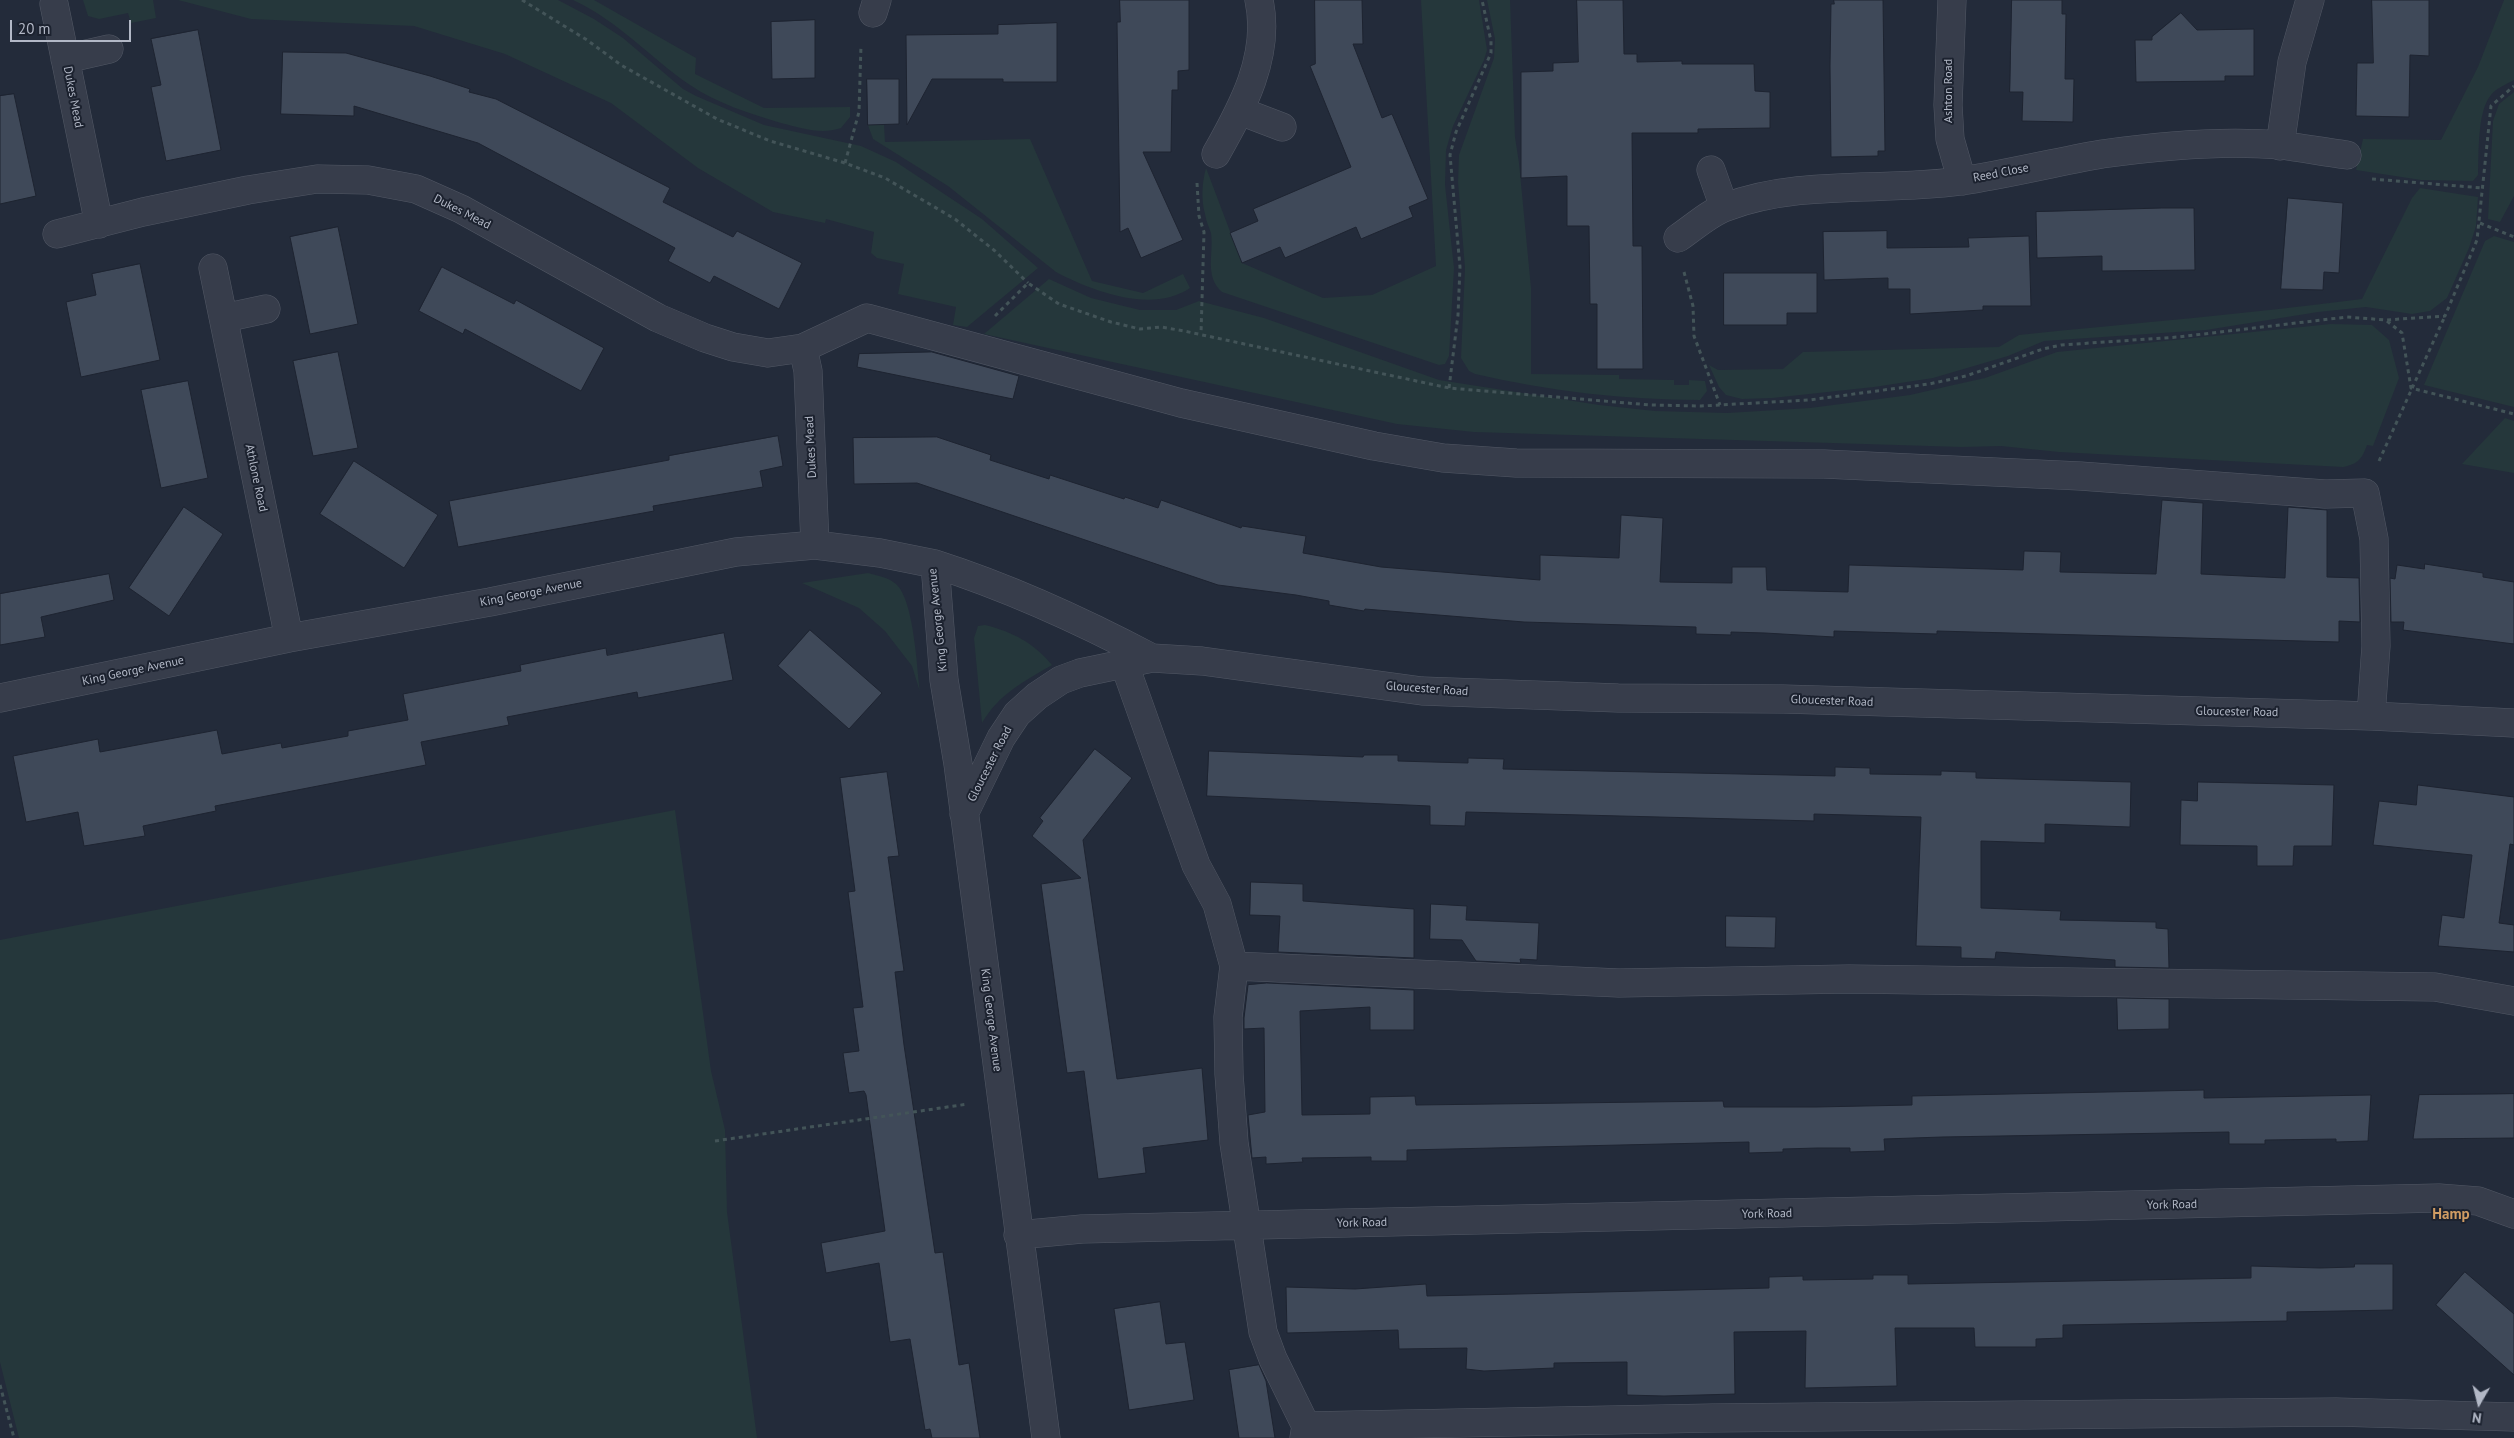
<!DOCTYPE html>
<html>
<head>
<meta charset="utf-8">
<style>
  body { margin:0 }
  #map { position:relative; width:2514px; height:1438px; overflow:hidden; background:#232b3a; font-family:"PT Sans",sans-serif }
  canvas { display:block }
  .north { position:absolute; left:2454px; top:1378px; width:50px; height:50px; -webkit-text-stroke:4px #1c222f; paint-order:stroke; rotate:188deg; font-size:14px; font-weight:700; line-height:20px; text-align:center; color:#b2b8c6 }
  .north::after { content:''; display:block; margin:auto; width:18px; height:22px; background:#b2b8c6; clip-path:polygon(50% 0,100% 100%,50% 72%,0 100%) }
  .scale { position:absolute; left:10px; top:20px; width:121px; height:22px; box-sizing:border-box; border:2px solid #b2b8c6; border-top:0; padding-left:6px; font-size:15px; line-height:18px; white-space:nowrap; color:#b2b8c6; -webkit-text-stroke:4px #1c222f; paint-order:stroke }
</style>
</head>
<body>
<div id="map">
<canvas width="2514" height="1438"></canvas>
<div class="north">N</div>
<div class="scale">20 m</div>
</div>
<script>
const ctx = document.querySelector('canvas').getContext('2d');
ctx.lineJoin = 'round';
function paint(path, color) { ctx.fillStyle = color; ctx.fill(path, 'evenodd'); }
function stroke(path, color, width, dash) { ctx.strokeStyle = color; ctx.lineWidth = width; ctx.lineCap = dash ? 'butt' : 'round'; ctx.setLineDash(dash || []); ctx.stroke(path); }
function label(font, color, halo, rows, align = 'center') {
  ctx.font = font + ' "PT Sans",sans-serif'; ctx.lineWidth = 4; ctx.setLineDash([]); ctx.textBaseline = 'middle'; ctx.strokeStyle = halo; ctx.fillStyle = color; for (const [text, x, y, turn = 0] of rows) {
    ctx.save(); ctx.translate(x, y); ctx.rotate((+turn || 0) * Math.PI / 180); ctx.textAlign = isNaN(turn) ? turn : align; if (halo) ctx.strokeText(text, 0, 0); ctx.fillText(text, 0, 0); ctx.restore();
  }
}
const green = new Path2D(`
  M 83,0 L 153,0 L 156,18 L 131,23 L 128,13 L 99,19 L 88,16 Z
  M 178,0 L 558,0 L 594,19 L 623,38 L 683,89 L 696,96 L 764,125 L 861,146 L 896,162 L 982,219 L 1038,268 L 967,327 L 953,325 L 956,307 L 898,294 L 904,264 L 877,258 L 871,253 L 874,232 L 826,219 L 825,223 L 773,212 L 698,168 L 611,103 L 505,54 L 414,26 L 251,19 Z
  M 573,0 L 594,0 L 696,58 L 695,74 L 764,108 L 850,107 L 850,117 L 841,128 C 821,135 801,128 781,123 C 751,114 716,103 690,85 C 649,57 620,22 573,0 Z
  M 1421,0 L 1479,0 L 1487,50 L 1484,60 L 1453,126 L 1446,150 L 1445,185 L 1454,268 L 1449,356 L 1445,364 L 1439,365 L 1222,292 C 1204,276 1214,254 1211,233 C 1209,227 1206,221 1205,214 C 1201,200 1202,182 1206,168 L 1242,263 L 1323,298 L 1372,295 L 1436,266 Z
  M 1487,0 L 1510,0 L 1515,137 L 1519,163 L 1531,288 L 1531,374 L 1619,375 L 1619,379 L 1674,380 L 1674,385 L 1689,385 L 1689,380 L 1705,381 L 1707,391 L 1700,400 C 1625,400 1549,391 1475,374 L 1469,371 L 1461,358 L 1465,268 L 1458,182 L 1459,155 L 1494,58 L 1495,39 Z
  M 2504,0 L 2514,0 L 2514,80 C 2507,84 2496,88 2491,95 C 2477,111 2479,154 2478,175 L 2473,181 L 2421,180 L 2356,170 L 2363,139 L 2441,140 L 2478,67 Z
  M 2514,92 L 2514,196 L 2500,222 L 2488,219 L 2493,121 L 2499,104 Z
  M 884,124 L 885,142 L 1030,139 L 1092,281 L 1143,293 L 1183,274 L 1190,288 C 1152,314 1092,291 1056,272 L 948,186 L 873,139 L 868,125 Z
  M 2420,188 L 2478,197 L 2476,226 L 2469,248 L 2447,298 L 2430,311 L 2412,314 L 2366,307 L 2318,312 L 2206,330 L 2044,341 L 2008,356 L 1933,378 L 1874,387 L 1772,398 L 1742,399 L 1726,395 L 1719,387 L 1709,365 L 1718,370 L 1783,369 L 1803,352 L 1999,347 L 2019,335 C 2134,323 2248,314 2362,299 L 2412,198 Z
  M 2494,236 L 2514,242 L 2514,407 L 2424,385 L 2485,241 Z
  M 1049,279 L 1091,298 L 1140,310 L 1176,310 L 1199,301 L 1264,318 L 1439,380 L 1599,405 L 1655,411 L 1727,413 L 1810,408 L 1910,395 L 1949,386 L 1985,378 L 2057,352 L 2331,324 L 2372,325 L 2389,340 L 2399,378 L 2373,446 L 2367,445 C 2362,459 2358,464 2343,467 L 2059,452 L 2001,446 L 1962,447 L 1474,432 L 1397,424 L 984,334 Z
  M 2505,418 L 2514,421 L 2514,473 L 2462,464 Z
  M 868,573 C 878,576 888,577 896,584 C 914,600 917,668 920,692 L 912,666 L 885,631 L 859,608 L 802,583 Z
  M 985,625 C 1013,632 1034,643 1052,665 C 1024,681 998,695 982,723 L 974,638 L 978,626 Z
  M 675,810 L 711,1071 L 725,1130 L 727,1212 L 757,1438 L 19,1438 L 0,1362 L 0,940 Z`);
const building = new Path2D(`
  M 1120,0 L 1189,0 L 1189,70 L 1178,71 L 1178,90 L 1172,90 L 1171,152 L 1143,152 L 1183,240 L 1141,258 L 1128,228 L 1120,232 L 1117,22 L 1120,22 Z
  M 1315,0 L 1362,0 L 1363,44 L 1353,44 L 1382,118 L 1392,114 L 1428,199 L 1409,207 L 1413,217 L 1361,239 L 1356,227 L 1285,258 L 1280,247 L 1242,263 L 1230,233 L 1258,221 L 1253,209 L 1351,167 L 1310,66 L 1315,64 Z
  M 1577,0 L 1623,0 L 1624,54 L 1637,54 L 1637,62 L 1682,61 L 1682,64 L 1754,64 L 1755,91 L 1770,92 L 1770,128 L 1698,129 L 1698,133 L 1632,133 L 1633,246 L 1642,246 L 1643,369 L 1597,369 L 1597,304 L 1590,304 L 1589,226 L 1567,226 L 1567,176 L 1521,178 L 1521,72 L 1553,71 L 1553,63 L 1578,62 Z
  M 1834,0 L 1883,0 L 1885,151 L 1878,151 L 1878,156 L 1831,157 L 1830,66 L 1831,4 L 1834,4 Z
  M 2012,0 L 2062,0 L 2062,14 L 2066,14 L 2065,79 L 2074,79 L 2073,122 L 2022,121 L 2023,92 L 2010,92 Z
  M 2372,0 L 2429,0 L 2429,56 L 2410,55 L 2409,117 L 2356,116 L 2357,63 L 2373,63 Z
  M 2181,13 L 2197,30 L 2254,29 L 2254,76 L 2225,76 L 2225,81 L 2136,82 L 2135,40 L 2152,40 L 2152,37 Z
  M 815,20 L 815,78 L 772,79 L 771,22 Z
  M 1057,23 L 1057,82 L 1003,82 L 1003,79 L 932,79 L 907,125 L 906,35 L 998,34 L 998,25 Z
  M 198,30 L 221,150 L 166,161 L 151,87 L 161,85 L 151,39 Z
  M 283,52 L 346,53 L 430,76 L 470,89 L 469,92 L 496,99 L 670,188 L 663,202 L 733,237 L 737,231 L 802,263 L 779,309 L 714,276 L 710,283 L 668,261 L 675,248 L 478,143 L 354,106 L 354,116 L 281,114 Z
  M 867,79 L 899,79 L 899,124 L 868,125 Z
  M 14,94 L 36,196 L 0,204 L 0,96 Z
  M 2288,198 L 2343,203 L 2339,273 L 2324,272 L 2323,290 L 2281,289 Z
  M 2162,208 L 2194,208 L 2195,270 L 2102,271 L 2102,256 L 2037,258 L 2036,212 Z
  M 338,227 L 358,324 L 310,334 L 290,237 Z
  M 1887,231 L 1887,248 L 1969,247 L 1968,238 L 2029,236 L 2031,306 L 1983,306 L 1983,310 L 1910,314 L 1910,289 L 1888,289 L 1888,278 L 1824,280 L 1823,232 Z
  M 140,264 L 160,360 L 81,377 L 66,302 L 96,295 L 92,274 Z
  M 442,267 L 514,304 L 516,300 L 604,348 L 581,391 L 465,329 L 463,334 L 419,311 Z
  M 1724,273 L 1817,273 L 1817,313 L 1787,313 L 1787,325 L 1724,325 Z
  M 338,352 L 358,448 L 313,456 L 293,361 Z
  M 932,352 L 1019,376 L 1013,399 L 857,367 L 859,354 Z
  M 188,381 L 208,478 L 161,488 L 141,390 Z
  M 778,436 L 783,466 L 760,471 L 763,487 L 653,506 L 654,511 L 458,547 L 449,501 L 669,460 L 669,456 Z
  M 937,437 L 991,455 L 990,460 L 1049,479 L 1050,475 L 1124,499 L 1125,497 L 1158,508 L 1161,500 L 1241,528 L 1242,526 L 1306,536 L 1303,553 L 1381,567 L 1540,580 L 1540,555 L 1619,558 L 1621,515 L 1663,518 L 1660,582 L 1732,583 L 1732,567 L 1766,567 L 1767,590 L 1848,592 L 1849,565 L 2023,570 L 2024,551 L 2061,552 L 2060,572 L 2156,574 L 2162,500 L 2203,503 L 2201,574 L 2285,578 L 2288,507 L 2327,510 L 2327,577 L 2359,578 L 2360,622 L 2339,621 L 2339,642 L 1937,631 L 1937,634 L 1834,631 L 1834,637 L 1765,633 L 1731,632 L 1731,635 L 1696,634 L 1696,627 L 1524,622 L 1365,609 L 1364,611 L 1329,605 L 1329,601 L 1296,595 L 1218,585 L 917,483 L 854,484 L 853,438 Z
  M 354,461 L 438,515 L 404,568 L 320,514 Z
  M 184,507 L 223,534 L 169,616 L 129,588 Z
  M 2425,564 L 2483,573 L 2483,577 L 2514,582 L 2514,644 L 2403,630 L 2404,622 L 2391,622 L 2390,578 L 2395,579 L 2397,565 L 2424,569 Z
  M 109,574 L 114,600 L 41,617 L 45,637 L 0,645 L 0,594 Z
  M 810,630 L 882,693 L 849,729 L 778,666 Z
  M 724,633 L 733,680 L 638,698 L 637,692 L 507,717 L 509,725 L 421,742 L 426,765 L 215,806 L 216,811 L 143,826 L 145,836 L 84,846 L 78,812 L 26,822 L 13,756 L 98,739 L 100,752 L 217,730 L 222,754 L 281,743 L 282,748 L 348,736 L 348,731 L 408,720 L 403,694 L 521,671 L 520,665 L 606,648 L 607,655 Z
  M 1095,749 L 1132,778 L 1083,840 L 1117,1079 L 1202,1068 L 1208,1140 L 1143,1148 L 1146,1173 L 1098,1179 L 1084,1071 L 1067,1073 L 1041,884 L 1081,878 L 1032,836 L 1043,821 L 1040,818 Z
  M 1209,751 L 1363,757 L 1364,755 L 1398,755 L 1398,761 L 1432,762 L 1468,763 L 1468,758 L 1504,759 L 1503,769 L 1835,776 L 1835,767 L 1870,768 L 1870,774 L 1941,775 L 1941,771 L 1976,772 L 1976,778 L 2131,782 L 2130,827 L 2045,824 L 2045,843 L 1981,841 L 1981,908 L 2061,911 L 2060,920 L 2156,922 L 2156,928 L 2168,929 L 2169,968 L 2115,967 L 2115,960 L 1996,952 L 1995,959 L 1961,958 L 1961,947 L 1916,946 L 1921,817 L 1814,814 L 1814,821 L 1466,812 L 1465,826 L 1430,825 L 1430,806 L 1207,796 Z
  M 887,772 L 899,856 L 888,857 L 904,971 L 895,972 L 904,1045 L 935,1253 L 943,1252 L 959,1365 L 969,1363 L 980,1438 L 932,1438 L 930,1429 L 925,1430 L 910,1339 L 890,1342 L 879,1263 L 826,1273 L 821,1243 L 885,1231 L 866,1095 L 864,1091 L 849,1093 L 843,1053 L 859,1051 L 853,1008 L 863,1007 L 848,892 L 855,891 L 840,778 Z
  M 2198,782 L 2334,785 L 2332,846 L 2294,846 L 2293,866 L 2257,866 L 2257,846 L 2180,845 L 2181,800 L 2197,801 Z
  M 2418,785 L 2514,797 L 2514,845 L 2510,844 L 2499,923 L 2514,925 L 2514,952 L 2438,946 L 2442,915 L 2464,918 L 2472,855 L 2373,845 L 2379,801 L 2416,805 Z
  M 1251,882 L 1303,884 L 1303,901 L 1414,909 L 1414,958 L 1278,952 L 1280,916 L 1250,915 Z
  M 1431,904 L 1467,906 L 1466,920 L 1539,923 L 1537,960 L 1520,959 L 1521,963 L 1476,961 L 1462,940 L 1430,939 Z
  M 1726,916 L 1776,917 L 1775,948 L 1726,947 Z
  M 1267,983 L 1414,990 L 1414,1030 L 1370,1030 L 1370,1007 L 1300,1011 L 1302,1115 L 1370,1114 L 1370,1097 L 1415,1096 L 1416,1105 L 1723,1101 L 1724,1107 L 1816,1107 L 1912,1105 L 1912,1096 L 2204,1090 L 2204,1098 L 2371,1095 L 2368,1141 L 2336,1142 L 2336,1139 L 2265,1140 L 2265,1144 L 2229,1144 L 2229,1132 L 1942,1137 L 1884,1139 L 1885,1151 L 1850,1152 L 1850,1148 L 1817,1148 L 1783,1149 L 1783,1152 L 1749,1153 L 1749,1142 L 1620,1145 L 1407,1150 L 1407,1161 L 1371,1161 L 1371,1157 L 1302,1158 L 1303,1162 L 1266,1164 L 1266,1157 L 1252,1158 L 1248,1115 L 1265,1112 L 1264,1028 L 1244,1029 L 1244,1018 L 1248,985 Z
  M 2117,998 L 2169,999 L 2169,1029 L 2118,1030 Z
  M 2514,1094 L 2514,1138 L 2413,1139 L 2419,1095 Z
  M 2355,1264 L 2393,1264 L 2393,1310 L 2287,1312 L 2287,1321 L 2063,1325 L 2063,1338 L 2036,1339 L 2036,1347 L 1975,1347 L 1974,1328 L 1895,1328 L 1897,1386 L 1805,1388 L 1806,1331 L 1734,1332 L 1735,1394 L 1664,1396 L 1627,1395 L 1627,1362 L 1554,1363 L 1554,1368 L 1484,1371 L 1466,1369 L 1467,1348 L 1399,1349 L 1398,1330 L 1287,1333 L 1286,1287 L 1355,1289 L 1426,1284 L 1427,1296 L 1517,1294 L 1769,1288 L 1769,1277 L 1803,1276 L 1803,1280 L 1873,1279 L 1873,1275 L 1908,1275 L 1908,1284 L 2251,1278 L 2251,1266 L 2320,1268 L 2354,1267 Z
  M 2465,1272 L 2514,1314 L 2514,1375 L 2436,1305 Z
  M 1160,1302 L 1166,1344 L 1185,1342 L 1194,1400 L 1129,1410 L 1114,1309 Z
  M 1259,1365 L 1266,1381 L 1275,1438 L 1239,1438 L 1229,1370 Z`);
const path = new Path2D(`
  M 522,0 L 587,40 L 621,65 L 717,119 L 770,141 L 845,163 L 885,178 L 955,219 L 995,251 L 1028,283
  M 845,163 L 859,112 L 861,45
  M 2372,179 L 2483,188
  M 1197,183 L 1199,216 L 1204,232 L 1201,334
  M 2480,223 L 2514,237
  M 1684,272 L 1693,306 L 1694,336 L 1720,405
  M 995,316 L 1028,283 L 1059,304 L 1111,322 L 1140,329 L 1161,327 L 1184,331 L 1449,388 L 1651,405 L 1701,406 L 1809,400 L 1929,384 L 1966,376 L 2043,349 L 2061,345 L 2178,337 L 2347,317 L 2386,320 L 2445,316 L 2477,240 L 2491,106 L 2514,86
  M 2387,321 L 2402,333 L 2411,388 L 2514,414
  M 1449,388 L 1458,315 L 1460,267 L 1450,155 L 1456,132 L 1491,53 L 1491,41 L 1482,0
  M 2379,461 L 2445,316
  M 715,1141 L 968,1104
  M 0,1385 L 14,1438`);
const minor = new Path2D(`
  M 1952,0 L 1948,105 L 1950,139 L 1962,181
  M 54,4 L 99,224
  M 873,13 L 877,0
  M 65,59 L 109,49
  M 1240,111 L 1282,127
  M 2280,146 L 2292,62 L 2310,0
  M 1216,154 C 1242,108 1271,56 1259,0
  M 1711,170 L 1724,207
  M 57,234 L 143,212 L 248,190 L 317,179 L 368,180 L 416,189 L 461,209 L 658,318 L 705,338 L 733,347 L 768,353 L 803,348
  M 1678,238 C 1693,228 1709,213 1726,207 C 1801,179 1883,192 1961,181 C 2009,174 2055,162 2102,154 C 2158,146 2223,140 2280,145 C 2302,148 2325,152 2347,155
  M 213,268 L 289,638
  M 224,318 L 266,309
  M 815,545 L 808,371 L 803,348 L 867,318 L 1181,403 L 1374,446 L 1443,458 L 1516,463 L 1824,464 L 2080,476 L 2325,494 L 2365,493 L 2374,539 L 2376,646 L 2371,716
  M 935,564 C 1010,588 1082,621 1152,658
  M 1124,663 L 1196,865 L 1217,904 L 1234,966 L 1228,1017 L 1229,1074 L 1234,1143 L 1263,1332 L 1273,1359 L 1306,1426 L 1304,1438
  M 0,698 L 289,638 L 490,602 L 736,552 L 815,545 L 880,553 L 935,564 L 944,680 L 958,764 L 1046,1438
  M 964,814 L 1001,738 L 1017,714 L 1037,696 L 1061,680 L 1080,673 L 1152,658 L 1202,661 L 1422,691 L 1618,698 L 1783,699 L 2371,716 L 2514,723
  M 1234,966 L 1619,983 L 1849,979 L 2435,987 L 2514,1001
  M 1018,1235 L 1082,1229 L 2439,1198 L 2478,1201 L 2514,1214
  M 1306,1426 L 1713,1418 L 2336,1412 L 2514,1417`);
const streetNames = [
  ["Ashton Road",1949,91,-90],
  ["Dukes Mead",73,97,79],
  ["Reed Close",2001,173,-11],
  ["Dukes Mead",462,212,27],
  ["Dukes Mead",811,447,-93],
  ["Athlone Road",256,478,78],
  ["King George Avenue",531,593,-11],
  ["King George Avenue",938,620,-96],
  ["King George Avenue",133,671,-12],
  ["Gloucester Road",1427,689,4],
  ["Gloucester Road",1832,701,2],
  ["Gloucester Road",2237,712,1],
  ["Gloucester Road",990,764,-63],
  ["King George Avenue",991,1020,83],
  ["York Road",2172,1205,-1],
  ["York Road",1767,1214,-1],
  ["York Road",1362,1223,-1]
];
const quarterNames = [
  ["Hamp",2451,1215]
];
paint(green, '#25373b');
paint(building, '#3f4959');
stroke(building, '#1e2431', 1);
stroke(minor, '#525865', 29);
stroke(path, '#435458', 3, [4, 4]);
stroke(minor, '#373d4b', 28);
label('12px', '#b2b8c6', '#1c222f', streetNames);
label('bold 15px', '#d09c63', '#1c222f', quarterNames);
</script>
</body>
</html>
